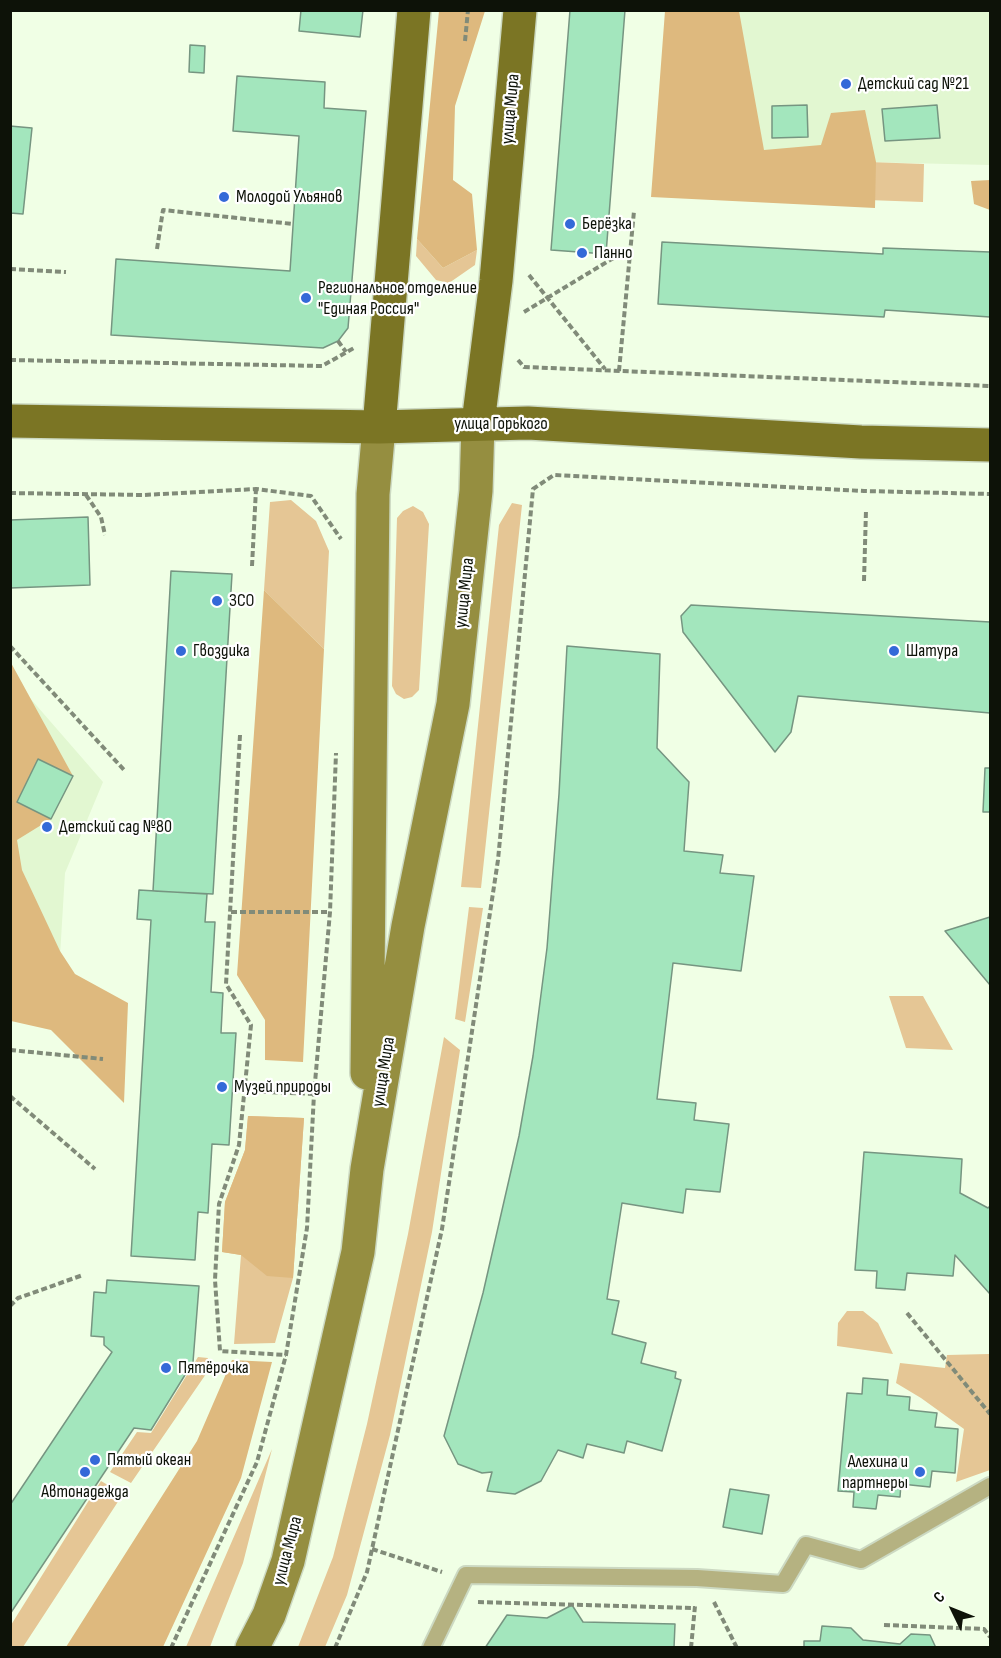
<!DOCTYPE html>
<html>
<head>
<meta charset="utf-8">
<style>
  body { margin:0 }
  #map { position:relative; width:1001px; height:1658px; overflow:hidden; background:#f0ffe5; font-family:"Sofia Sans Condensed",sans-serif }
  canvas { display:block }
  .frame { position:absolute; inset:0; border:12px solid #0d1208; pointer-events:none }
  .north { position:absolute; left:923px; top:1580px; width:60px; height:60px; -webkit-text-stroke:4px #fff; paint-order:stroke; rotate:313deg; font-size:16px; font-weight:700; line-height:24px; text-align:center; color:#0d1208 }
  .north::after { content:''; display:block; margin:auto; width:21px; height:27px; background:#0d1208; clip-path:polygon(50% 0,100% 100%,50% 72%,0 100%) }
</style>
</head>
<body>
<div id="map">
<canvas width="1001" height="1658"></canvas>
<div class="frame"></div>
<div class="north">С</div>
</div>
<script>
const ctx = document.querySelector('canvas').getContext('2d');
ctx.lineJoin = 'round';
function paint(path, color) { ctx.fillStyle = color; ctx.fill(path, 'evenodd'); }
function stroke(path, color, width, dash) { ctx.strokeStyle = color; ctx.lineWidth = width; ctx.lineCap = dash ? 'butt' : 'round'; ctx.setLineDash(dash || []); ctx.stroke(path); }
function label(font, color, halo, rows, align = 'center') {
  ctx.font = font + ' "Sofia Sans Condensed",sans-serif'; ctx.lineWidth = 4.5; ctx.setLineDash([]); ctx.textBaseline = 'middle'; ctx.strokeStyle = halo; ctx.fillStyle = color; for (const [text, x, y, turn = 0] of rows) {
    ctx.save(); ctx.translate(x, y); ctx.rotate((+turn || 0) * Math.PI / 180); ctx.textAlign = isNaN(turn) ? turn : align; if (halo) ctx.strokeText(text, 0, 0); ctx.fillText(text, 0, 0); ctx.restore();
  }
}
const built = new Path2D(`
  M 709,11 L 990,11 L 990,165 L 696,158 Z
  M 10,675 L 103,782 L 65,873 L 56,1022 L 11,1019 Z`);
const green = new Path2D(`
  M 813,160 L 924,164 L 923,202 L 812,198 Z
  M 417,239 L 443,268 L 477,250 L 475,265 L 449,283 L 436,280 L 416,256 Z
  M 291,500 L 316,521 L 329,551 L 324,649 L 264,590 L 270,502 Z
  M 512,503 L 522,505 L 481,888 L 461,887 L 499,525 Z
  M 413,506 L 423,512 L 429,524 L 419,690 L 412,697 L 404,699 L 396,694 L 392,686 L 397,518 L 403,511 Z
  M 469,907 L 483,908 L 465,1022 L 455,1019 Z
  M 889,996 L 923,996 L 953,1050 L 906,1048 Z
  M 444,1037 L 460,1050 L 432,1232 L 390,1435 L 347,1595 L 325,1647 L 298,1647 L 333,1557 L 367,1424 L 408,1234 Z
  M 248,1116 L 304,1118 L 293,1278 L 275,1343 L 234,1344 L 241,1255 L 222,1252 L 225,1202 L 245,1150 Z
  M 847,1311 L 863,1311 L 878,1323 L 893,1354 L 837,1346 L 838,1323 Z
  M 989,1354 L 990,1356 L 990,1470 L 956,1482 L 964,1429 L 921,1398 L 896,1383 L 900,1363 L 945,1368 L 947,1355 Z
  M 198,1357 L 208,1358 L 206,1374 L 131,1483 L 110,1472 L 137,1432 L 151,1433 Z
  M 272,1449 L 243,1563 L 213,1639 L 210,1647 L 186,1647 Z
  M 101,1481 L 123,1494 L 23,1647 L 11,1647 L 11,1625 Z`);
const forest = new Path2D(`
  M 439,11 L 485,11 L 455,106 L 453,180 L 472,194 L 477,250 L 443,268 L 417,239 Z
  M 665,11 L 739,11 L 764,150 L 821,145 L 831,113 L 865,110 L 876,162 L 875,208 L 651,197 Z
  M 990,180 L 990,210 L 974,204 L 971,181 Z
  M 264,590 L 324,649 L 303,1062 L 265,1060 L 265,1020 L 237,975 Z
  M 10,661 L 73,776 L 38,759 L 17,802 L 51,819 L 17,840 L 22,870 L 60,951 L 75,974 L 128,1003 L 124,1103 L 51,1030 L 11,1021 Z
  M 248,1116 L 304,1118 L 293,1278 L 267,1276 L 241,1255 L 222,1252 L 225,1202 L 245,1150 Z
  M 232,1360 L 272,1362 L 241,1478 L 163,1647 L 66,1647 L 197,1441 Z`);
const building = new Path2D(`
  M 301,10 L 363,10 L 360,37 L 299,31 Z
  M 570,10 L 625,10 L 606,254 L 551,250 Z
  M 190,45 L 205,46 L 204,73 L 189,72 Z
  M 237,76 L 325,82 L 324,108 L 366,111 L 348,328 L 338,341 L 323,348 L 111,335 L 116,259 L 290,271 L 299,136 L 233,131 Z
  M 807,105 L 808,137 L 772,138 L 772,106 Z
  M 937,105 L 940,138 L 885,141 L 882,109 Z
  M 10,126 L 32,128 L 23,214 L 10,213 Z
  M 662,242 L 883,254 L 883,248 L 990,252 L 990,317 L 885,310 L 884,317 L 658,304 Z
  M 88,517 L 90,585 L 10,588 L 10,520 Z
  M 171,571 L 232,574 L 213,894 L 153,891 Z
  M 691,605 L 990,622 L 990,713 L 798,696 L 791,732 L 775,752 L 683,632 L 681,616 Z
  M 567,646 L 660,654 L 657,748 L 689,782 L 684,851 L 723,855 L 720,873 L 754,876 L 741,971 L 673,963 L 657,1099 L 696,1103 L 694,1120 L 729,1124 L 720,1192 L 686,1189 L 683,1213 L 622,1203 L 607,1299 L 619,1301 L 612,1334 L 646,1343 L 641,1363 L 676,1372 L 675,1378 L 681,1380 L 662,1451 L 627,1441 L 624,1453 L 587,1444 L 583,1458 L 558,1450 L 541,1481 L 515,1494 L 487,1491 L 492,1472 L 482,1473 L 458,1464 L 444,1436 L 483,1293 L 519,1136 L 533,1056 L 547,948 L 559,794 Z
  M 38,759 L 73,776 L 51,819 L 17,802 Z
  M 985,768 L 990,768 L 990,812 L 983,812 Z
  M 139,890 L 207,894 L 205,922 L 215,922 L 211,992 L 223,993 L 221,1033 L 236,1033 L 229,1145 L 212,1144 L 208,1213 L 198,1212 L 195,1260 L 131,1256 L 151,920 L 137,919 Z
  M 990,917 L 990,985 L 945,931 Z
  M 864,1152 L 962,1159 L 960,1193 L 988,1208 L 990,1206 L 990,1294 L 955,1255 L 953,1276 L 907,1273 L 905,1290 L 876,1288 L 877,1271 L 855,1270 Z
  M 107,1280 L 199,1286 L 193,1362 L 151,1430 L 134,1428 L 10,1614 L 10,1505 L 112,1352 L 104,1345 L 104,1337 L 91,1336 L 94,1292 L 106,1293 Z
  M 863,1378 L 888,1380 L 887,1395 L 910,1397 L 909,1410 L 937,1413 L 935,1427 L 958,1429 L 955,1473 L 932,1471 L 930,1487 L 901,1484 L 900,1497 L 878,1495 L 876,1509 L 853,1507 L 854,1492 L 838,1491 L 847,1393 L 862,1394 Z
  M 730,1489 L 769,1495 L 762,1534 L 723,1527 Z
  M 572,1605 L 583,1622 L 675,1624 L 674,1648 L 485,1648 L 507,1615 L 547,1618 Z
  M 822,1626 L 851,1628 L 863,1640 L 900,1644 L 911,1634 L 930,1635 L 936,1648 L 804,1648 L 804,1641 L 820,1641 Z`);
const path = new Path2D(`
  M 465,41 L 468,10
  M 157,249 L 163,210 L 293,224
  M 10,269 L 66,272
  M 529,275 L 605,369
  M 524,312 L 630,248
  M 338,341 L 346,352
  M 10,360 L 322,366 L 354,348
  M 518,360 L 524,367 L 990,386
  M 619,371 L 634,211
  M 10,493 L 143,495 L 256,489 L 311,496 L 341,539
  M 86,495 L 101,517 L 105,535
  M 252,566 L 256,489
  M 864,581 L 866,510
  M 10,646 L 125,771
  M 240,735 L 226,984 L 251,1025 L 239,1145 L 219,1204 L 215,1280 L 220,1351 L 286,1355
  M 231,912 L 330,912
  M 10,1050 L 103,1059
  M 245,1091 L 314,1094
  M 10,1096 L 95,1169
  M 10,1306 L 18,1298 L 83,1275
  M 907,1313 L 990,1414
  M 372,1549 L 442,1572
  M 478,1602 L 695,1608
  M 714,1602 L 737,1648
  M 884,1625 L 984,1629 L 990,1637
  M 171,1648 L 257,1462 L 286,1355 L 307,1228 L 314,1094 L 330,912 L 336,753
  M 335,1648 L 367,1572 L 442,1229 L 498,860 L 533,489 L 554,475 L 864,491 L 990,494
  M 691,1648 L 695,1606`);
const service = new Path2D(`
  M 431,1648 L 466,1575 L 697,1578 L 783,1584 L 806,1545 L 861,1560 L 990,1486`);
const secondary = new Path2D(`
  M 367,1073 L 373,494 L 379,427
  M 252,1648 L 269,1615 L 288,1561 L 358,1252 L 367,1169 L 408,926 L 453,704 L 476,491 L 478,423`);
const primary = new Path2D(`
  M 10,421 L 379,427 L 528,423 L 861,442 L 990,445
  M 478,423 L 496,281 L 520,10
  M 379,427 L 414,10`);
const markers = [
  [846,84,6,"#3469d8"],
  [224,197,6,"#3469d8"],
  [570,224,6,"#3469d8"],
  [582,253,6,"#3469d8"],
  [306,298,6,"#3469d8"],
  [217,601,6,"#3469d8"],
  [181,651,6,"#3469d8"],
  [894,651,6,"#3469d8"],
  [47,827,6,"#3469d8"],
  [222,1087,6,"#3469d8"],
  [166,1368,6,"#3469d8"],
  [95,1460,6,"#3469d8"],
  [85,1472,6,"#3469d8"],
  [920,1472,6,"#3469d8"]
];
const poiNames = [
  ["Детский сад №21",858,84],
  ["Молодой Ульянов",236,197],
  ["Берёзка",582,224],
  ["Панно",594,253],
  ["Региональное отделение",318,288],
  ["\"Единая Россия\"",318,309],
  ["ЗСО",229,601],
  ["Гвоздика",193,651],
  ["Шатура",906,651],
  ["Детский сад №80",59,827],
  ["Музей природы",234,1087],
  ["Пятёрочка",178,1368],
  ["Пятый океан",107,1460],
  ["Алехина и",908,1462,"right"],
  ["партнеры",908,1483,"right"],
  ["Автонадежда",85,1492,"center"]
];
const streetNames = [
  ["улица Мира",511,109,-85],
  ["улица Горького",501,424],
  ["улица Мира",465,593,-84],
  ["улица Мира",384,1072,-81],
  ["улица Мира",288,1551,-75]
];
paint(built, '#e2f7d1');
paint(green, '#e5c695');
paint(forest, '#deb97e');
paint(building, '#a3e6bd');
stroke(building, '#769581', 1.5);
stroke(service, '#ccd9c2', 20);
stroke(secondary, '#ccd9c2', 36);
stroke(primary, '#ccd9c2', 36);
stroke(path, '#818b79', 4, [6, 3]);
stroke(service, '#b5b281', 16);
stroke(secondary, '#958e40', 33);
stroke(primary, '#7b7524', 33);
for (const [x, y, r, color] of markers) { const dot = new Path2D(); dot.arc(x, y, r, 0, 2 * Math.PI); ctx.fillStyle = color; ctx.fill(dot); stroke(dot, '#fff', 2); }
label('18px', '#0d1208', '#fff', poiNames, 'left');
label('18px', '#0d1208', '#fff', streetNames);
</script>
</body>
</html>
